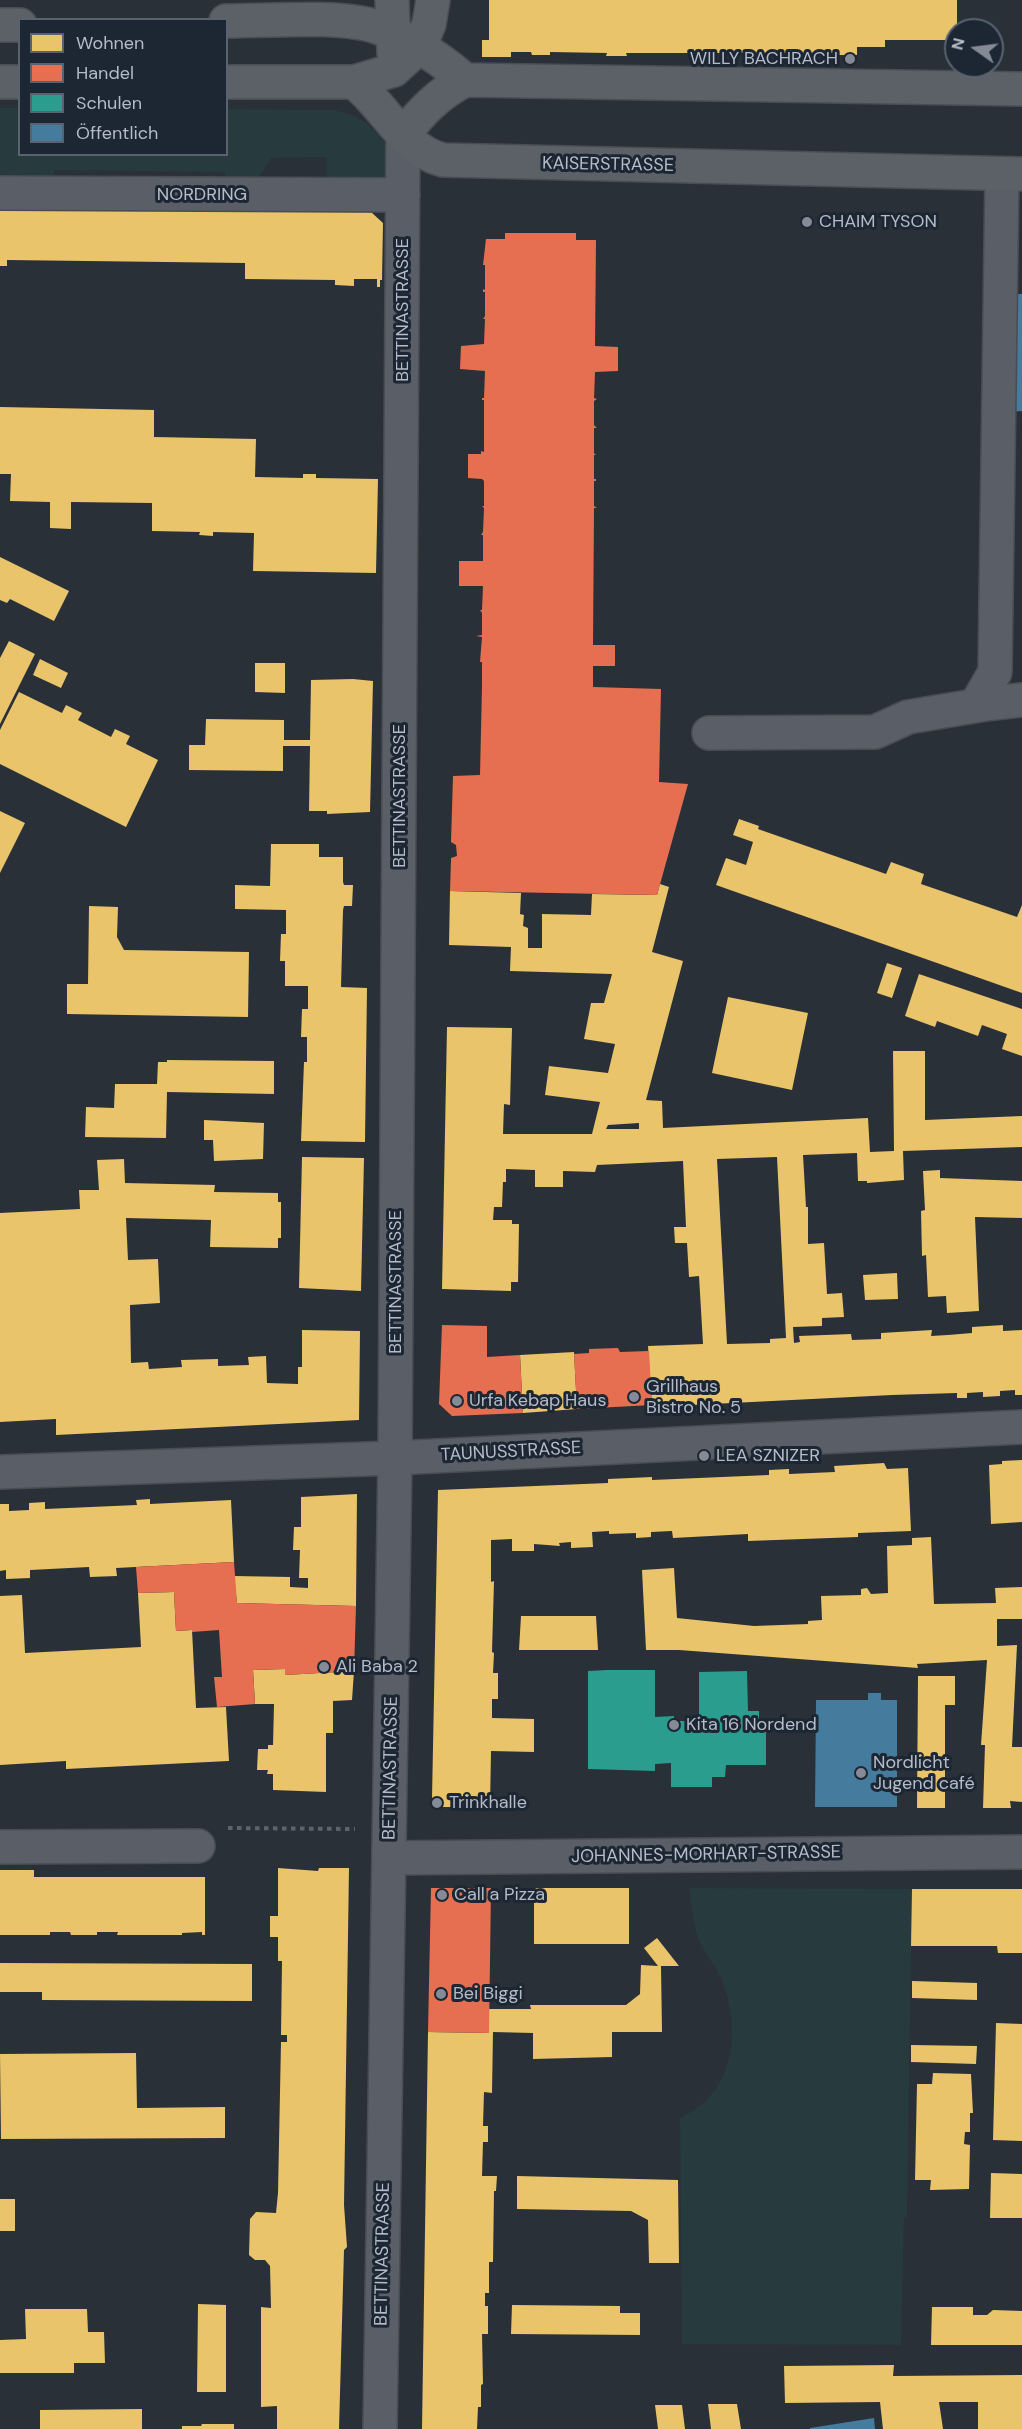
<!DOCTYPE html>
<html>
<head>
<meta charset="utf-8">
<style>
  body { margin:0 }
  #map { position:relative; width:1022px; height:2429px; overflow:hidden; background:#2a3038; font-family:"DM Sans",sans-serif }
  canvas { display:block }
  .legend { position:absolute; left:18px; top:18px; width:210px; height:138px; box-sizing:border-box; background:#1d2633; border:2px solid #59626f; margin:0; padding:8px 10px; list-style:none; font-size:18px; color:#b4bcc9 }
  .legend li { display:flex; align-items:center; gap:12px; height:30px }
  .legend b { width:30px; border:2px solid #59626f }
  .north { position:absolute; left:944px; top:18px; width:60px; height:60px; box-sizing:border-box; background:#1d2633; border:2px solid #59626f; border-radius:50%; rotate:284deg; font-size:16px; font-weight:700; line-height:24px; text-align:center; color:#b4bcc9 }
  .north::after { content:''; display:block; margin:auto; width:21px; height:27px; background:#848b96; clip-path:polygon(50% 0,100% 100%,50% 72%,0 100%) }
</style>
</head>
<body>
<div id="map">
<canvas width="1022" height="2429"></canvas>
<ul class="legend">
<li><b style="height:16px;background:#e9c46a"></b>Wohnen</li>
<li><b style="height:16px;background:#e76f51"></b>Handel</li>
<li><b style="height:16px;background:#2a9d8f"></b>Schulen</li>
<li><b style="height:16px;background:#457b9d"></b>Öffentlich</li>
</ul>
<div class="north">N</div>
</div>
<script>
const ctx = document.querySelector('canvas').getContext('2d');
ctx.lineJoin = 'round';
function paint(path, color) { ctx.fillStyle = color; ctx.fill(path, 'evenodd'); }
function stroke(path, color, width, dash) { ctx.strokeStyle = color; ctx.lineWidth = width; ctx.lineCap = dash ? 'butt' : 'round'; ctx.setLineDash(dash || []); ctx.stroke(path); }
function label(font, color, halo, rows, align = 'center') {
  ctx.font = font + ' "DM Sans",sans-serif'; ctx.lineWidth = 6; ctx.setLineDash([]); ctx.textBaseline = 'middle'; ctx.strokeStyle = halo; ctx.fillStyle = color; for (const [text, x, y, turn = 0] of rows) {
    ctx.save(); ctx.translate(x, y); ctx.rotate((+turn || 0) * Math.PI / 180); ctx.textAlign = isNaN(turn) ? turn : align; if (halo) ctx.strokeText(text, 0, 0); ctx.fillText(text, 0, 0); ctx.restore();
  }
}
const green = new Path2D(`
  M 0,108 L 19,108 L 20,154 L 226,154 L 227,109 L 333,110 L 350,114 L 368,124 L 387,145 L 393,185 L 327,185 L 326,157 L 271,158 L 254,185 L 225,185 L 225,172 L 54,170 L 53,184 L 0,182 Z
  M 689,1888 L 912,1889 L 907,2217 L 904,2217 L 901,2345 L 682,2344 L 680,2118 C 691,2112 702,2106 710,2096 C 738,2066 736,2014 721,1978 C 715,1964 703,1952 698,1938 C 693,1923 692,1904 689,1888 Z`);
const homes = new Path2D(`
  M 489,0 L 957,0 L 957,30 L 956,40 L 885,40 L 885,47 L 857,47 L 857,55 L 837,55 L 836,53 L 626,53 L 627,56 L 606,56 L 607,53 L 550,52 L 550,55 L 532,55 L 531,52 L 511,52 L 511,57 L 482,57 L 482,40 L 489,40 Z
  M 0,209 L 371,212 L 383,223 L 382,280 L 380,280 L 380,287 L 377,287 L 377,279 L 354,279 L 354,286 L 335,285 L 335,280 L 245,279 L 245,263 L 7,260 L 7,266 L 0,266 Z
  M 0,407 L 154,410 L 154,437 L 256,439 L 255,477 L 303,478 L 303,474 L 316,474 L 316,478 L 378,479 L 376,573 L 253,571 L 254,533 L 213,532 L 213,536 L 199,535 L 200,532 L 152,531 L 152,503 L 71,502 L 71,529 L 50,528 L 50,502 L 10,501 L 11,474 L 0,474 Z
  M 0,557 L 69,591 L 54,621 L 10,599 L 7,603 L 0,600 Z
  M 9,641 L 35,654 L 0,724 L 0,658 Z
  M 40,659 L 68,673 L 61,688 L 33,675 Z
  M 255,663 L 285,663 L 285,693 L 255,692 Z
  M 353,679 L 373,681 L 370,812 L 327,814 L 327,811 L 309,811 L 310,746 L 283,746 L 283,771 L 189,770 L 189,745 L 205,745 L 206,719 L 284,720 L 284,740 L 310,740 L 311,680 Z
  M 19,692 L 62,713 L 66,705 L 82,713 L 78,720 L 111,737 L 115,729 L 130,736 L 126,744 L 158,760 L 126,827 L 0,764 L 0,730 Z
  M 0,811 L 25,823 L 0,873 Z
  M 739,819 L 759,826 L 758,829 L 886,874 L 891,862 L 924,874 L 921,884 L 1017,917 L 1022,905 L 1022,993 L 716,885 L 726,858 L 746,865 L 753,842 L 733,835 Z
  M 271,844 L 319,844 L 319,857 L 343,857 L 343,882 L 344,885 L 353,885 L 352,906 L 344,906 L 343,910 L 341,987 L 367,988 L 365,1142 L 301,1141 L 304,1062 L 307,1062 L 307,1037 L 301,1037 L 302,1009 L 308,1009 L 308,986 L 285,986 L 285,961 L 280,961 L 281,934 L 286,934 L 286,910 L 235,909 L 235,885 L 270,886 Z
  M 660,884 L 669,887 L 652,952 L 683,961 L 646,1100 L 662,1101 L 663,1128 L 868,1118 L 870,1152 L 894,1151 L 893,1051 L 925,1051 L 925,1120 L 1022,1116 L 1022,1147 L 903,1151 L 904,1180 L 867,1183 L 867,1181 L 858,1181 L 857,1153 L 803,1155 L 806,1207 L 808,1207 L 808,1244 L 824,1243 L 827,1294 L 842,1293 L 844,1317 L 822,1318 L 822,1326 L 793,1327 L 794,1343 L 800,1342 L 799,1336 L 851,1334 L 852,1340 L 881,1339 L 881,1333 L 932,1330 L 931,1336 L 948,1335 L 972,1333 L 972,1327 L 1003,1325 L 1003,1331 L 1022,1330 L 1022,1395 L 1015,1395 L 1015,1390 L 1000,1391 L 1000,1396 L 983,1397 L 983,1392 L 967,1393 L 967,1398 L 957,1398 L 957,1393 L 892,1395 L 652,1407 L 648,1346 L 703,1344 L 699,1276 L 689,1277 L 687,1243 L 675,1243 L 674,1227 L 686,1227 L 683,1161 L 597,1165 L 595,1172 L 563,1171 L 563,1187 L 535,1187 L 535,1170 L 506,1169 L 506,1182 L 503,1182 L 502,1207 L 494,1207 L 493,1220 L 512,1220 L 512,1224 L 519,1224 L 518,1282 L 511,1282 L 511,1291 L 442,1289 L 447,1027 L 512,1028 L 510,1105 L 504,1104 L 503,1134 L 592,1134 L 600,1102 L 545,1095 L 549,1066 L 608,1073 L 615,1044 L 584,1039 L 591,1003 L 604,1003 L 612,974 L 510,971 L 511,947 L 449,945 L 450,891 L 521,893 L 520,914 L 524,915 L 523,926 L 528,928 L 528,948 L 542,948 L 542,914 L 591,915 L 592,894 L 657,895 ZM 639,1123 L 639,1129 L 606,1129 L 608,1125 ZM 777,1157 L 786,1338 L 770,1339 L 770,1343 L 727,1344 L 717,1159 Z
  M 89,906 L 118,907 L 117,937 L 124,950 L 249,952 L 248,1017 L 67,1014 L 67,984 L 88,984 Z
  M 887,963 L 902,968 L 892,998 L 877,993 Z
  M 919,974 L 1022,1009 L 1022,1056 L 1002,1049 L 1007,1034 L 982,1025 L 978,1036 L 937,1021 L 935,1027 L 905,1016 Z
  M 728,997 L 808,1013 L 792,1090 L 712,1073 Z
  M 167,1060 L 274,1061 L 274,1094 L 167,1092 L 166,1138 L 85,1137 L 86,1107 L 114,1108 L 115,1084 L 157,1084 L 158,1062 L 167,1062 Z
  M 204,1120 L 264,1123 L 263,1159 L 214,1161 L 213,1140 L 204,1140 Z
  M 302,1157 L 364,1158 L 361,1291 L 299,1288 Z
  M 124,1159 L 125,1183 L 215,1185 L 214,1192 L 278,1193 L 278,1202 L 281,1202 L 281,1238 L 278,1238 L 278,1248 L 210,1247 L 211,1220 L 126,1218 L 128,1260 L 158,1259 L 160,1303 L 130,1305 L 131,1363 L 148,1362 L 149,1369 L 182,1367 L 181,1360 L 218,1359 L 218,1366 L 249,1365 L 248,1357 L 266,1356 L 267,1383 L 298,1384 L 298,1367 L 302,1367 L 302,1330 L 360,1331 L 359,1420 L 56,1435 L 56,1419 L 0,1422 L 0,1213 L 80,1209 L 79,1190 L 99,1190 L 97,1160 Z
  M 940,1170 L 940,1178 L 1022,1181 L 1022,1218 L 975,1217 L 979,1311 L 947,1313 L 946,1296 L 928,1297 L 926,1255 L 922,1256 L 921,1211 L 925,1210 L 923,1171 Z
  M 897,1273 L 898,1299 L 865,1300 L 863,1275 Z
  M 574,1352 L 577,1409 L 523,1413 L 520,1355 Z
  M 1022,1460 L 1022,1522 L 991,1524 L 989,1465 L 1002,1464 L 1002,1461 Z
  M 884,1463 L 887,1469 L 908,1468 L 911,1531 L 858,1533 L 858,1537 L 748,1541 L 748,1534 L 673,1538 L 672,1531 L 651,1532 L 651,1537 L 636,1538 L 636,1533 L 609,1534 L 609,1531 L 592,1532 L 593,1547 L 571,1548 L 571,1542 L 559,1543 L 560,1546 L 534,1544 L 534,1551 L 512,1551 L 512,1539 L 491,1540 L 491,1582 L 494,1581 L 492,1652 L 494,1653 L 493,1673 L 498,1673 L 498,1699 L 492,1699 L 492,1718 L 534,1719 L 534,1752 L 491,1751 L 490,1807 L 442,1807 L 432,1798 L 438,1490 L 608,1483 L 608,1479 L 652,1477 L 652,1480 L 769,1475 L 769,1470 L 789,1469 L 789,1474 L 835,1472 L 834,1466 Z
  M 357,1494 L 356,1606 L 237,1603 L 234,1576 L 290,1577 L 290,1587 L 308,1588 L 308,1578 L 299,1578 L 300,1550 L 293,1550 L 294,1527 L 301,1527 L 301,1497 Z
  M 150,1499 L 150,1504 L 231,1500 L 234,1562 L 116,1568 L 117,1576 L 90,1577 L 89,1567 L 30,1570 L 30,1578 L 6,1579 L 6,1570 L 0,1571 L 0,1504 L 9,1504 L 9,1511 L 29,1510 L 29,1503 L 45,1502 L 45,1509 L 137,1505 L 136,1500 Z
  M 931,1537 L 934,1604 L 996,1603 L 995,1588 L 1022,1587 L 1022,1619 L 997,1619 L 997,1646 L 1017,1645 L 1012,1747 L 1022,1747 L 1022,1802 L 1010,1801 L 1011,1808 L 983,1808 L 985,1745 L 981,1745 L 987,1660 L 917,1664 L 918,1668 L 679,1650 L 646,1650 L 642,1570 L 674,1568 L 677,1618 L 754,1626 L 808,1624 L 808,1621 L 822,1620 L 821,1596 L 861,1595 L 861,1589 L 867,1588 L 871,1594 L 888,1593 L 887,1546 L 912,1545 L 912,1538 Z
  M 174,1592 L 176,1631 L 192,1630 L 196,1708 L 226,1707 L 229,1761 L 66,1769 L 66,1761 L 0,1765 L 0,1596 L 22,1595 L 25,1653 L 141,1647 L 138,1593 Z
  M 521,1616 L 596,1616 L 598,1650 L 519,1650 Z
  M 285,1669 L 285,1675 L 354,1671 L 352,1700 L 333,1701 L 333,1733 L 326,1733 L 326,1792 L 273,1790 L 273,1774 L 267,1774 L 268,1770 L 257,1770 L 258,1749 L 268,1749 L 268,1745 L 273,1745 L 274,1704 L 255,1704 L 253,1670 Z
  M 918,1676 L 955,1676 L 955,1705 L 945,1705 L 945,1808 L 917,1808 Z
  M 278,1868 L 318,1871 L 319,1868 L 349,1868 L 344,2205 L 347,2247 L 344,2250 L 339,2429 L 277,2429 L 277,2406 L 261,2407 L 261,2307 L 271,2308 L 270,2266 L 265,2260 L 255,2260 L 249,2255 L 250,2219 L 256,2212 L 276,2213 L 278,2193 L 281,2042 L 287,2042 L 287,2035 L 281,2035 L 282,1961 L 278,1961 L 278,1937 L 270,1937 L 270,1916 L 278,1916 Z
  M 0,1870 L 34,1870 L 34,1877 L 205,1877 L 205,1935 L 202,1935 L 202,1932 L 182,1933 L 182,1935 L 117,1935 L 118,1932 L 97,1932 L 97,1935 L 71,1935 L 70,1932 L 50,1932 L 50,1935 L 0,1935 Z
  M 534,1888 L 629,1888 L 629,1944 L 534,1944 Z
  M 912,1889 L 1022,1889 L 1022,1953 L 998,1953 L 997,1946 L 911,1946 Z
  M 657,1938 L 679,1966 L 661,1966 L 662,2032 L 612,2032 L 612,2057 L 533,2059 L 533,2033 L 493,2032 L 492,2093 L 484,2092 L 483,2126 L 488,2126 L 488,2142 L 483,2142 L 482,2176 L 497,2176 L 496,2191 L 494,2191 L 493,2262 L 489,2262 L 489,2293 L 485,2293 L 485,2306 L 488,2306 L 488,2334 L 482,2334 L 483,2384 L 481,2385 L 481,2407 L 478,2407 L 477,2429 L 422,2429 L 428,2032 L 489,2033 L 489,2009 L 531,2009 L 530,2005 L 626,2005 L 640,1994 L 641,1965 L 658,1966 L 644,1948 Z
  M 0,1963 L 252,1964 L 252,2001 L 42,2000 L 42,1992 L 0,1992 Z
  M 912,1981 L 977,1983 L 977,2000 L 912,1998 Z
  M 996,2023 L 1022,2024 L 1022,2141 L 993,2140 Z
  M 911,2045 L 977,2046 L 976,2064 L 911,2062 Z
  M 136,2053 L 137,2108 L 225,2107 L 225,2138 L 1,2139 L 0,2054 Z
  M 933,2073 L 971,2074 L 973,2113 L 970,2113 L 970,2132 L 965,2132 L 964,2144 L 970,2145 L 969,2189 L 930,2190 L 931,2180 L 915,2180 L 917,2084 L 932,2084 Z
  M 991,2173 L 1022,2174 L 1022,2218 L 990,2218 Z
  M 517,2176 L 678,2180 L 679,2263 L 649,2263 L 648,2220 L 631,2211 L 517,2209 Z
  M 0,2199 L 15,2199 L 15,2231 L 0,2231 Z
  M 198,2304 L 226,2305 L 226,2392 L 197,2392 Z
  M 512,2305 L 620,2306 L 620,2313 L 640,2313 L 640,2335 L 511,2334 Z
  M 932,2307 L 973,2307 L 973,2315 L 987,2315 L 993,2310 L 1022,2311 L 1022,2345 L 931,2345 Z
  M 25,2309 L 87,2309 L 88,2332 L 104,2332 L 105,2363 L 74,2363 L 74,2373 L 0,2373 L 0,2340 L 26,2339 Z
  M 894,2365 L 893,2376 L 1022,2375 L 1022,2429 L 978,2429 L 978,2402 L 939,2402 L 943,2429 L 883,2429 L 880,2402 L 785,2403 L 784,2366 Z
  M 708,2404 L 737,2404 L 741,2429 L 711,2429 Z
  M 655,2405 L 682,2405 L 685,2429 L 658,2429 Z
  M 142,2409 L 142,2429 L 40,2429 L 40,2410 Z
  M 202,2424 L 234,2424 L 234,2429 L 182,2429 L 182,2426 L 201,2426 Z`);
const shops = new Path2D(`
  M 505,233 L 576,233 L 576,240 L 596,240 L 595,346 L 618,347 L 618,371 L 595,372 L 594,398 L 597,399 L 594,401 L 594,425 L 597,428 L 594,428 L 594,453 L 596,455 L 594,455 L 594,479 L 596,479 L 596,481 L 594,481 L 594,506 L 597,508 L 594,508 L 593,645 L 615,645 L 615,666 L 593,666 L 593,687 L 661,689 L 659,782 L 688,784 L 657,895 L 450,891 L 451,860 L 451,858 L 457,856 L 456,845 L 451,842 L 453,776 L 480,775 L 482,686 L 482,662 L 480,662 L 482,637 L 476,636 L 482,635 L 482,613 L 480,610 L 482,610 L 483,586 L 459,586 L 459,561 L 483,561 L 483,535 L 481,535 L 483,532 L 484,508 L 482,506 L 484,506 L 484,481 L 482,479 L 468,478 L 468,454 L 481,454 L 481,451 L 484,452 L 484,400 L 482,400 L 482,398 L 484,398 L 485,371 L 460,369 L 461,346 L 484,344 L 485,319 L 483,319 L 485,316 L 485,292 L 483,292 L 483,289 L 485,290 L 485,265 L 483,265 L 486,239 L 505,239 Z
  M 442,1325 L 487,1326 L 487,1357 L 520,1355 L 523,1413 L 452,1416 L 439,1404 Z
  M 618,1348 L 620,1352 L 649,1351 L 652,1405 L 577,1409 L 574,1354 L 589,1353 L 589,1349 Z
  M 234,1562 L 237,1603 L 356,1606 L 354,1671 L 285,1675 L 285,1669 L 253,1670 L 255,1704 L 217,1707 L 214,1677 L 222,1677 L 219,1630 L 192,1632 L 192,1630 L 176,1631 L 174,1592 L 138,1593 L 136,1567 Z
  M 431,1888 L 491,1888 L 489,2033 L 428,2032 Z`);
const schools = new Path2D(`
  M 607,1670 L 655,1670 L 655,1717 L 674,1716 L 674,1721 L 699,1721 L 699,1672 L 747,1671 L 748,1711 L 759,1711 L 759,1729 L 766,1729 L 766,1765 L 726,1765 L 725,1777 L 712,1777 L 712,1787 L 671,1787 L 671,1763 L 655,1764 L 655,1771 L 588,1769 L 588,1671 Z`);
const public = new Path2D(`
  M 1009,294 L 1022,294 L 1022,411 L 1008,412 Z
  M 868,1693 L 881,1693 L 881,1700 L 897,1700 L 897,1807 L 815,1807 L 816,1700 L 868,1700 Z
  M 874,2418 L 875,2429 L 810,2429 L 810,2428 Z`);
const path = new Path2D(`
  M 228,1828 L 355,1829`);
const minor = new Path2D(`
  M 1002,174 L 995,672 L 976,705 L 1022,700
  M 0,193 L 403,195
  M 709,733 L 875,732 L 908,717 L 992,703 L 994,699
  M 0,1472 L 395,1458 L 1022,1427
  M 0,1847 L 198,1846
  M 389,1858 L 1022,1852
  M 380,2429 L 395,1458 L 403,135`);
const major = new Path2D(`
  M 392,0 L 394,53
  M 226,21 C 268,21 335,15 374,26 C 409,37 438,57 465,80 L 1022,89
  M 0,25 L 20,25
  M 0,82 L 20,82
  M 226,82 L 354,82 L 394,70 L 420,46 L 429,24 L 433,0
  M 354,82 C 385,106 403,150 443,160 L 1022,174
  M 403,135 C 422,111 438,94 465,80`);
const markers = [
  [850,59,6,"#848b96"],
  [807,222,6,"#848b96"],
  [634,1397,6,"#848b96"],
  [457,1401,6,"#848b96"],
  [704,1456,6,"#848b96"],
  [324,1667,6,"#848b96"],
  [674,1725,6,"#848b96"],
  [861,1773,6,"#848b96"],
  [437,1803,6,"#848b96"],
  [442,1895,6,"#848b96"],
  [441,1994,6,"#848b96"]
];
const poiNames = [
  ["WILLY BACHRACH",838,59,"right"],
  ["CHAIM TYSON",819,222],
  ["Grillhaus",646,1387],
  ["Bistro No. 5",646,1408],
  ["Urfa Kebap Haus",469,1401],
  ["LEA SZNIZER",716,1456],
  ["Ali Baba 2",336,1667],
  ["Kita 16 Nordend",686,1725],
  ["Nordlicht",873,1763],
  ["Jugend café",873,1784],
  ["Trinkhalle",449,1803],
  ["Call a Pizza",454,1895],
  ["Bei Biggi",453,1994]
];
const streetNames = [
  ["KAISERSTRASSE",608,165,1],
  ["NORDRING",202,195],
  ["BETTINASTRASSE",403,310,-90],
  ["BETTINASTRASSE",400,796,-90],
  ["BETTINASTRASSE",396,1282,-90],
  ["TAUNUSSTRASSE",511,1452,-3],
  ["BETTINASTRASSE",391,1768,-89],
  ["JOHANNES-MORHART-STRASSE",706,1855,-1],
  ["BETTINASTRASSE",383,2254,-89]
];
paint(green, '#273a3e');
paint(homes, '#e9c46a');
paint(shops, '#e76f51');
paint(schools, '#2a9d8f');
paint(public, '#457b9d');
stroke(minor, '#484c53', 36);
stroke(major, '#484c55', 36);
stroke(path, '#5d636a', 4, [4.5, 4.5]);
stroke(minor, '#5a5e66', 33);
stroke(major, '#5c6168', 33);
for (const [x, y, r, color] of markers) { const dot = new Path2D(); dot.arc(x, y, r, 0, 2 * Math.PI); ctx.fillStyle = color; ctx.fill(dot); stroke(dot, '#1d2633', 2); }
label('18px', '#b4bcc9', '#1d2633', poiNames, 'left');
label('18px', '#b4bcc9', '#1d2633', streetNames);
</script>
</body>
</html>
